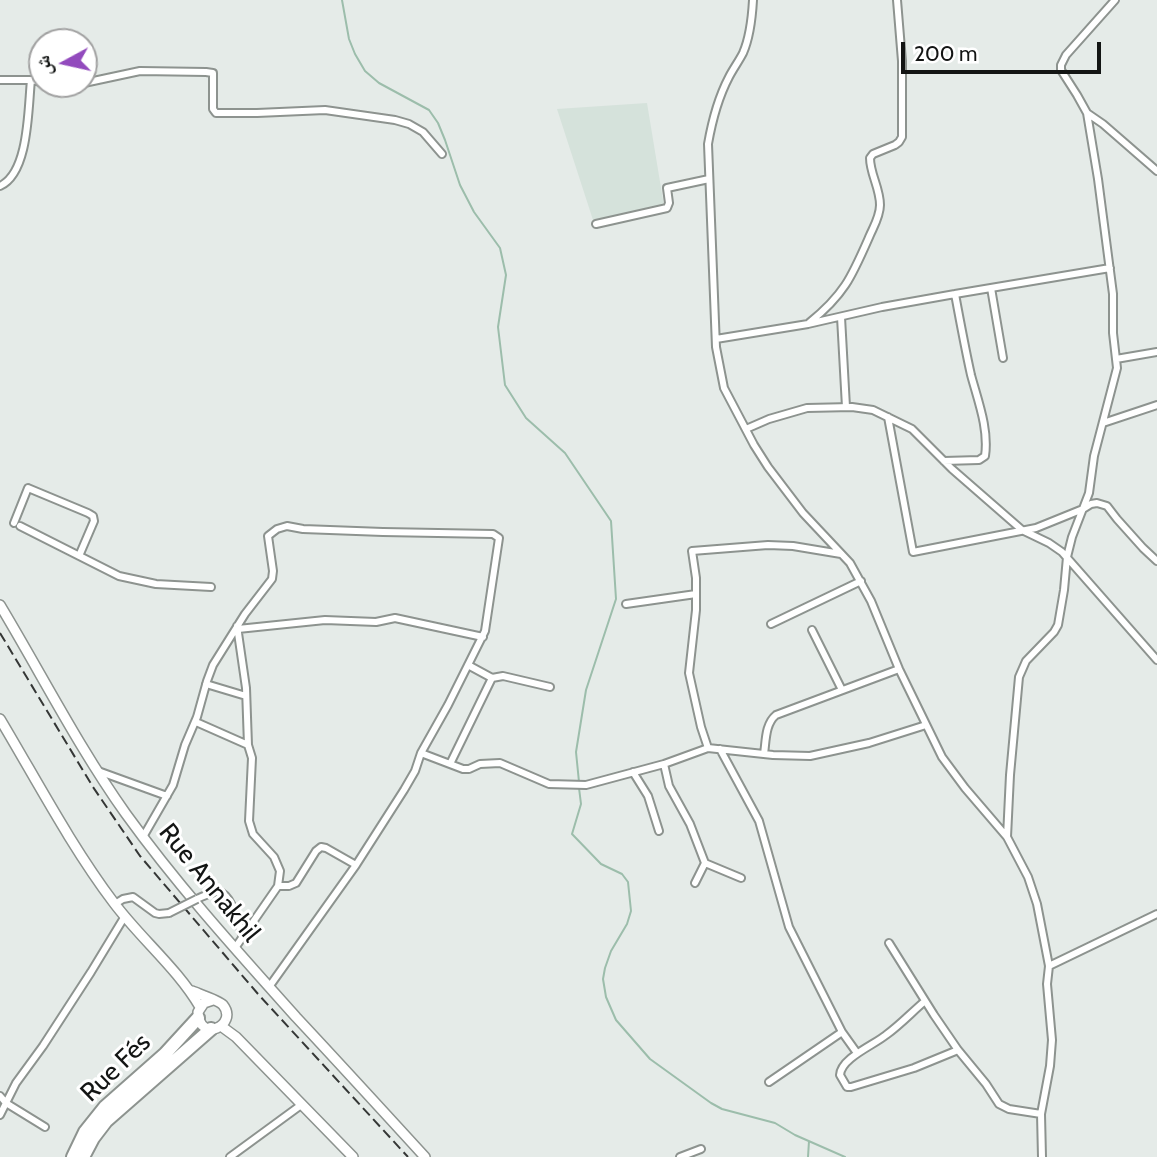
<!DOCTYPE html>
<html>
<head>
<meta charset="utf-8">
<style>
  body { margin:0 }
  #map { position:relative; width:1157px; height:1157px; overflow:hidden; background:#e5ebe8; font-family:Cabin,"Noto Naskh Arabic",sans-serif }
  canvas { display:block }
  .north { position:absolute; left:28px; top:28px; width:70px; height:70px; box-sizing:border-box; background:#fff; border:2px solid #a1a1a1; border-radius:50%; rotate:262deg; font-size:19px; font-weight:700; line-height:28px; text-align:center; color:#131514 }
  .north::after { content:''; display:block; margin:auto; width:24px; height:32px; background:#924abd; clip-path:polygon(50% 0,100% 100%,50% 72%,0 100%) }
  .scale { position:absolute; left:901px; top:42px; width:200px; height:32px; box-sizing:border-box; border:4px solid #131514; border-top:0; padding-left:9px; font-size:21px; line-height:24px; white-space:nowrap; color:#131514; -webkit-text-stroke:5px #fff; paint-order:stroke }
</style>
</head>
<body>
<div id="map">
<canvas width="1157" height="1157"></canvas>
<div class="north">ش</div>
<div class="scale">200 m</div>
</div>
<script>
const ctx = document.querySelector('canvas').getContext('2d');
ctx.lineJoin = 'round';
function paint(path, color) { ctx.fillStyle = color; ctx.fill(path, 'evenodd'); }
function stroke(path, color, width, dash) { ctx.strokeStyle = color; ctx.lineWidth = width; ctx.lineCap = dash ? 'butt' : 'round'; ctx.setLineDash(dash || []); ctx.stroke(path); }
function label(font, color, halo, rows, align = 'center') {
  ctx.font = font + ' Cabin,sans-serif'; ctx.lineWidth = 6; ctx.setLineDash([]); ctx.textBaseline = 'middle'; ctx.strokeStyle = halo; ctx.fillStyle = color; for (const [text, x, y, turn = 0] of rows) {
    ctx.save(); ctx.translate(x, y); ctx.rotate((+turn || 0) * Math.PI / 180); ctx.textAlign = isNaN(turn) ? turn : align; if (halo) ctx.strokeText(text, 0, 0); ctx.fillText(text, 0, 0); ctx.restore();
  }
}
const built = new Path2D(`
  M 647,103 L 664,206 L 593,220 L 557,109 Z`);
const stream = new Path2D(`
  M 342,0 L 349,39 L 355,54 L 365,71 L 379,83 L 429,110 L 438,123 L 445,140 L 460,185 L 474,212 L 500,248 L 506,275 L 498,327 L 505,385 L 526,418 L 565,453 L 611,521 L 616,599 L 586,690 L 576,752 L 579,782
  M 579,788 L 581,804 L 572,834 L 601,864 L 622,874 L 628,882 L 631,911 L 627,924 L 611,951 L 605,968 L 603,979 L 606,997 L 616,1020 L 650,1059 L 711,1103 L 722,1109 L 775,1123 L 795,1135 L 845,1157
  M 808,1157 L 809,1141`);
const street = new Path2D(`
  M 753,0 C 752,18 750,37 743,53 C 739,61 733,69 729,77 C 718,98 712,121 708,144 L 716,347 L 724,388 L 754,445 L 768,467 L 803,513 L 850,563 L 871,601 L 899,669 L 942,757 L 965,788 L 1007,837 L 1028,877 L 1037,904 L 1049,966 L 1047,984 L 1052,1040 L 1050,1066 L 1041,1114 L 1042,1157
  M 0,80 L 31,80 L 42,82
  M 84,83 L 140,71 L 206,72 L 213,73 L 213,109 L 216,113 L 257,113 L 325,110 L 395,120 L 409,124 L 423,132 L 442,154
  M 1087,113 L 1103,124 L 1157,171
  M 0,186 C 29,173 28,109 31,80
  M 596,224 L 667,208 L 669,203 L 667,188 L 709,179
  M 991,288 L 1003,358
  M 841,317 L 846,407
  M 809,323 C 845,294 852,276 870,235 C 874,226 880,216 880,205 C 880,188 870,174 870,158 L 873,154 L 895,145 L 899,142 L 902,137 L 902,61 L 897,0
  M 716,339 L 808,324 L 882,307 L 955,294 L 1110,268
  M 1116,359 L 1157,352
  M 888,417 L 913,552 L 1036,528 L 1083,509 L 1091,504 L 1097,503 L 1107,506 L 1117,519 L 1143,548 L 1157,561
  M 1103,423 L 1157,405
  M 746,429 L 769,419 L 807,408 L 852,407 L 873,410 L 912,429 L 952,469 L 1022,530 L 1049,543 L 1062,552 L 1157,660
  M 944,461 L 979,460 L 985,456 C 989,429 978,401 971,375 C 965,348 960,321 955,294
  M 14,523 L 28,488 L 88,513 L 93,516 L 94,521 L 79,556
  M 20,526 L 119,576 L 156,584 L 211,587
  M 626,604 L 696,594
  M 771,624 L 861,581
  M 238,629 L 325,620 L 376,622 L 395,618 L 483,637
  M 812,630 L 842,690
  M 468,665 L 492,678 L 503,676 L 550,687
  M 206,684 L 246,696
  M 196,722 L 248,745
  M 708,748 L 701,727 L 689,673 L 696,610 L 696,578 L 692,551 L 768,545 L 793,546 L 841,554
  M 720,749 L 759,821 L 789,927 L 842,1032 L 857,1053
  M 421,753 L 463,769 L 469,769 L 480,764 L 500,763 L 549,784 L 586,785 L 664,764 L 708,748 L 773,755 L 810,756 L 869,743 L 926,725
  M 764,754 C 766,741 765,724 776,715 L 899,669
  M 450,764 L 492,678
  M 664,764 L 669,786 L 690,824 L 705,863 L 695,883
  M 98,771 L 167,796
  M 633,772 L 648,796 L 659,831
  M 143,837 L 173,785 L 185,745 L 197,717 L 207,681 L 213,665 L 245,614 L 272,579 L 273,571 L 268,536 L 277,529 L 287,526 L 303,529 L 383,532 L 493,534 L 499,538 L 485,631 L 448,705 L 421,753 L 415,771 L 404,790 L 356,865 L 269,987
  M 1007,837 L 1010,775 L 1019,677 L 1026,661 L 1054,632 L 1058,625 L 1064,590 L 1067,557 L 1072,537 L 1089,493 L 1094,456 L 1117,368 L 1113,333 L 1113,294 L 1098,179 L 1087,113 L 1077,95 L 1061,70 L 1061,65 L 1066,55 L 1115,0
  M 705,863 L 741,878
  M 278,886 L 289,886 L 296,883 L 316,851 L 321,847 L 326,848 L 356,865
  M 197,899 C 204,896 212,891 219,892 C 232,894 239,926 243,937
  M 115,904 L 123,899 L 133,897 L 155,913 L 159,914 L 169,913
  M 889,943 L 934,1015 L 958,1050 L 986,1084 L 999,1104 L 1009,1109 L 1041,1114
  M 235,948 L 278,886 L 280,871 L 274,857 L 253,834 L 249,821 L 252,758 L 248,745 L 246,688 L 237,626
  M 1049,966 L 1157,914
  M 925,1001 C 912,1012 900,1025 886,1035 C 874,1045 841,1058 840,1075 L 847,1087 L 851,1087 L 914,1068 L 958,1050
  M 769,1082 L 842,1032
  M 0,1096 L 6,1103 L 45,1127
  M 0,1115 L 16,1083 L 43,1046 L 91,972 L 125,916
  M 230,1157 L 301,1105
  M 680,1157 L 701,1149`);
const secondary = new Path2D(`
  M 0,605 C 42,675 79,748 126,814 C 178,886 237,951 296,1017 C 339,1063 382,1110 425,1157
  M 0,719 C 37,781 71,846 114,903 C 141,939 177,968 200,1007
  M 192,991 C 199,994 218,1000 223,1005 C 239,1025 199,1044 198,1012 L 204,1003 L 213,1000
  M 221,1026 L 236,1037 L 353,1157`);
const highway = new Path2D(`
  M 73,1157 L 85,1132 L 105,1107 L 165,1054 L 198,1018
  M 83,1157 L 93,1138 L 106,1121 L 211,1029`);
const rail = new Path2D(`
  M 0,633 L 93,787 L 140,856 L 258,994 L 408,1157`);
const streetBridge = new Path2D(`
  M 169,913 L 197,899`);
const streetNames = [
  ["Rue Annakhil",209,883,51],
  ["Rue Fés",116,1068,-44]
];
paint(built, '#d5e2db');
stroke(stream, '#9cbdab', 2);
stroke(street, '#8d938f', 10);
stroke(secondary, '#8d938f', 12);
stroke(highway, '#8d938f', 16);
stroke(street, '#fff', 6);
stroke(secondary, '#fff', 9);
stroke(highway, '#fff', 12);
stroke(rail, '#343635', 2, [10, 5]);
stroke(streetBridge, '#8d938f', 10, []);
stroke(streetBridge, '#fff', 6);
label('26px', '#131514', '#fff', streetNames);
</script>
</body>
</html>
